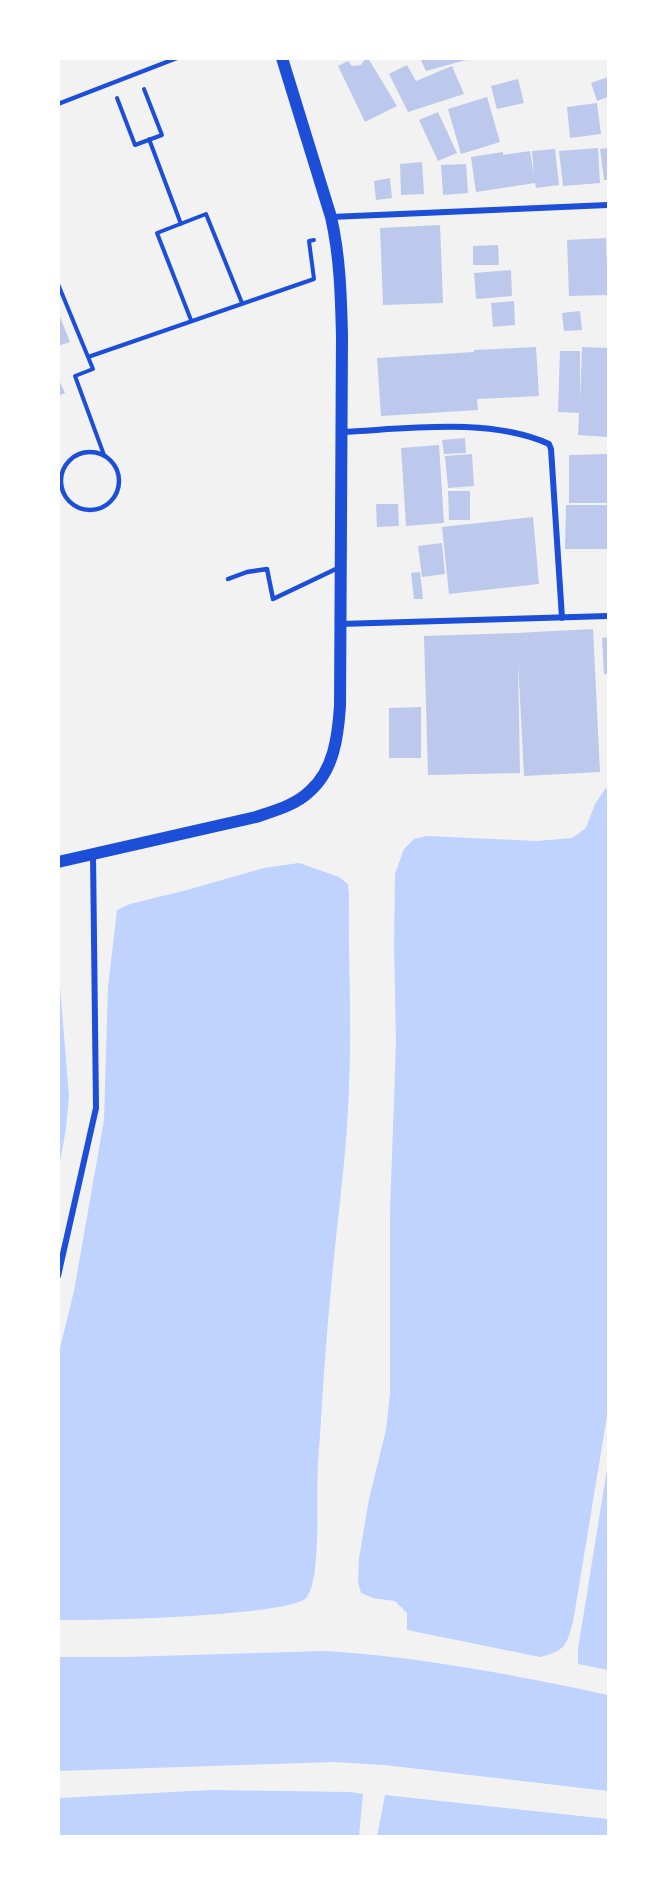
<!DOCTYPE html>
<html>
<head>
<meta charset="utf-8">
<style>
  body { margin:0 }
  #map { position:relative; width:667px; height:1895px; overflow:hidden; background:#f2f2f2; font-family:"Titillium Web",sans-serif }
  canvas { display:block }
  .frame { position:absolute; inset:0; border:60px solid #fff; pointer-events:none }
</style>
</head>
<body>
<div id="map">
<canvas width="667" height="1895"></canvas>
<div class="frame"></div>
</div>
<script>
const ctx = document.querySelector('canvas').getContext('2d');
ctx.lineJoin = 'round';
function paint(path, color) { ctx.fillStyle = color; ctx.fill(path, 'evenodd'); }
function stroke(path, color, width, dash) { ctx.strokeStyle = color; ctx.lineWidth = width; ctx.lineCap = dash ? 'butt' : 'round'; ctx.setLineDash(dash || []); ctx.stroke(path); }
const water = new Path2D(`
  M 608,788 L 608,1410 L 573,1622 C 567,1645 565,1651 540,1657 L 407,1630 L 407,1613 L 395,1601 L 373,1598 L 361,1593 L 358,1582 L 359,1558 L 369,1499 L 386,1430 L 390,1393 L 390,1212 L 396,1041 L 394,944 L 395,874 L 404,849 L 414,839 L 427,836 L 537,841 L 572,838 L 586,828 L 595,804 L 605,789 Z
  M 299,863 L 339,877 L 348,884 L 349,895 C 348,959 352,1023 349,1087 C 347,1154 337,1221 331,1288 C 325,1347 322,1406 318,1465 C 316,1491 322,1582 306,1598 C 288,1616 93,1621 59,1620 L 59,1352 L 74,1291 L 104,1120 L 108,987 L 117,910 L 130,904 L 187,890 L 264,868 Z
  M 59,974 L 69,1096 L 66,1129 L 59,1167 Z
  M 608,1463 L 608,1670 L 578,1664 L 578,1649 Z
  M 325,1651 C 421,1657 515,1675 608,1695 L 608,1791 L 384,1765 L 334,1762 L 59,1771 L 59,1657 L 124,1657 Z
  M 211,1790 L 351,1792 L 363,1794 L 359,1836 L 59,1836 L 59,1798 Z
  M 385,1795 L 608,1819 L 608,1836 L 377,1836 Z`);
const building = new Path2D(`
  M 366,58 L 368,58 L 397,106 L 365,122 L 338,66 L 348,61 L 352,66 L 361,65 Z
  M 420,58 L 470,58 L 470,59 L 426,71 Z
  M 407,65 L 416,81 L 452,66 L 464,94 L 408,112 L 389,74 Z
  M 608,77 L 608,97 L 597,101 L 591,83 Z
  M 518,79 L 524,103 L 497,109 L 491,86 Z
  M 487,97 L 500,142 L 461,154 L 448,109 Z
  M 597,103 L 601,134 L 570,138 L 567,107 Z
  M 438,112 L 457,153 L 438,161 L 419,120 Z
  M 598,148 L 600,183 L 563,186 L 559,151 Z
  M 608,148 L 608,180 L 604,180 L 600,149 Z
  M 555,149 L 559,185 L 536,188 L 535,183 L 476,192 L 471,157 L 503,152 L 503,155 L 530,151 L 534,176 L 532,151 Z
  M 422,162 L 424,194 L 401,195 L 400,164 Z
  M 466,164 L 468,193 L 443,195 L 441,165 Z
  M 390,178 L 392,198 L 376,200 L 374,181 Z
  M 440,225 L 443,303 L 383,305 L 380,228 Z
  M 606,238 L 608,295 L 569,296 L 567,240 Z
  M 498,245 L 499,265 L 473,265 L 473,246 Z
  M 511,270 L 512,296 L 476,299 L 474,273 Z
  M 514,301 L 515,325 L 493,327 L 491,303 Z
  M 580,311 L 582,330 L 564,331 L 562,313 Z
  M 58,312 L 70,342 L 58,346 Z
  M 536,347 L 539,396 L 477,399 L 478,410 L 381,416 L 377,358 L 474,352 L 474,350 Z
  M 582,347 L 608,348 L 608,437 L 578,435 L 579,413 L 558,412 L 560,351 L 580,351 L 580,401 Z
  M 58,378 L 65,393 L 58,396 Z
  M 465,438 L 466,453 L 444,454 L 442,440 Z
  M 439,445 L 444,523 L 406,526 L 401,448 Z
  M 472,454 L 474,486 L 448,488 L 445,456 Z
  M 608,454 L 608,503 L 569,503 L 569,455 Z
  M 448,491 L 470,491 L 470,520 L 449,520 Z
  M 376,504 L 398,504 L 399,526 L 377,527 Z
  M 566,505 L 608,505 L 608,549 L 565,549 Z
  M 533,517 L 539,584 L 449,594 L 442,527 Z
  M 442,543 L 445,574 L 422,577 L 418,546 Z
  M 420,572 L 423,599 L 414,599 L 411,573 Z
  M 593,629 L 600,772 L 524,776 L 518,660 L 520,773 L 428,775 L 424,636 L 516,633 Z
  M 608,637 L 608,674 L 604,674 L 602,638 Z
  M 421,707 L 421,758 L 389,758 L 389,708 Z`);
const path = new Path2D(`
  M 117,98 L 135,145 L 162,135 L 144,89
  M 149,139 L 181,224
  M 58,284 L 93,369 L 75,376 L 104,455
  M 191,320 L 157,233 L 206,214 L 242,303
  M 88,357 L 314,279 L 309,241 L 314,240`);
const service = new Path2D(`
  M 58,104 L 177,58
  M61 481a29 29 0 1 1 58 0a29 29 0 1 1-58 0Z
  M 228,579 L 247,572 L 267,569 L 273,599 L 338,568`);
const minor = new Path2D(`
  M 331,217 L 608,205
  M 342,432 C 406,429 489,417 549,444 L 551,449 L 562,618
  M 340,624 L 608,616
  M 58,1276 L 96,1108 L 93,854`);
const secondary = new Path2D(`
  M 58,862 L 256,817 C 274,811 296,805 310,791 C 334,770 338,736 340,706 L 342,336 C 341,296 340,256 331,217 L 282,58`);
paint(water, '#bfd3fe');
paint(building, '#bdc9ec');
stroke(path, '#1d4ed8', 4);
stroke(service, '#1d4ed8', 4.5);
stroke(minor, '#1d4ed8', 6);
stroke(secondary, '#1d4ed8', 12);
</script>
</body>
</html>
